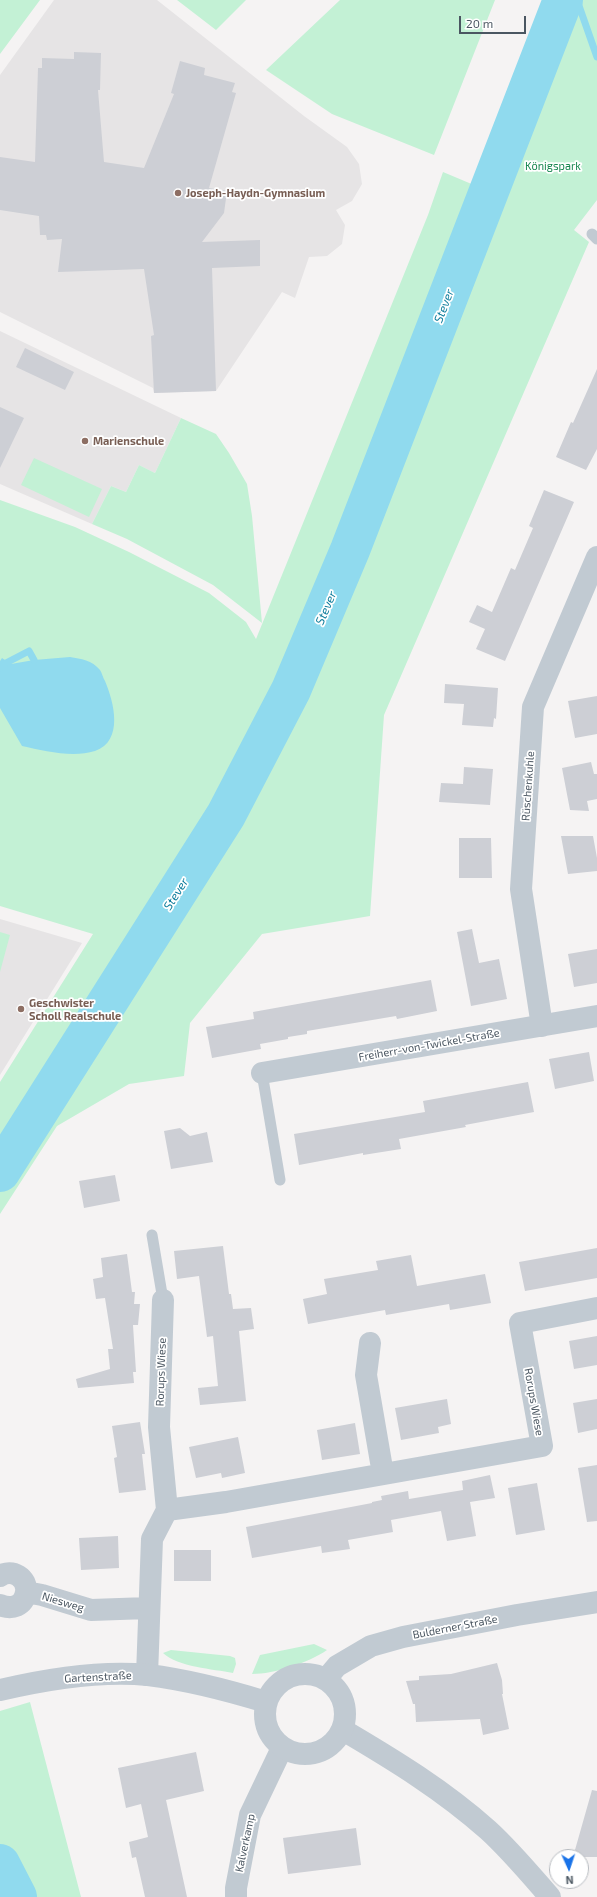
<!DOCTYPE html>
<html>
<head>
<meta charset="utf-8">
<style>
  body { margin:0 }
  #map { position:relative; width:597px; height:1897px; overflow:hidden; background:#f5f3f3; font-family:"Exo 2",sans-serif }
  canvas { display:block }
  .north { position:absolute; left:549px; top:1849px; width:40px; height:40px; box-sizing:border-box; background:#fff; border:1px solid #b7bbc0; border-radius:50%; rotate:177deg; font-size:11px; font-weight:700; line-height:16px; text-align:center; color:#4a5661 }
  .north::after { content:''; display:block; margin:auto; width:14px; height:18px; background:#1a73e8; clip-path:polygon(50% 0,100% 100%,50% 72%,0 100%) }
  .scale { position:absolute; left:459px; top:16px; width:67px; height:18px; box-sizing:border-box; border:2px solid #4a5661; border-top:0; padding-left:5px; font-size:12px; line-height:14px; white-space:nowrap; color:#4a5661; -webkit-text-stroke:3px #fff; paint-order:stroke }
</style>
</head>
<body>
<div id="map">
<canvas width="597" height="1897"></canvas>
<div class="north">N</div>
<div class="scale">20 m</div>
</div>
<script>
const ctx = document.querySelector('canvas').getContext('2d');
ctx.lineJoin = 'round';
function paint(path, color) { ctx.fillStyle = color; ctx.fill(path, 'evenodd'); }
function stroke(path, color, width, dash) { ctx.strokeStyle = color; ctx.lineWidth = width; ctx.lineCap = dash ? 'butt' : 'round'; ctx.setLineDash(dash || []); ctx.stroke(path); }
function label(font, color, halo, rows, align = 'center') {
  ctx.font = font + ' "Exo 2",sans-serif'; ctx.lineWidth = 3.5; ctx.setLineDash([]); ctx.textBaseline = 'middle'; ctx.strokeStyle = halo; ctx.fillStyle = color; for (const [text, x, y, turn = 0] of rows) {
    ctx.save(); ctx.translate(x, y); ctx.rotate((+turn || 0) * Math.PI / 180); ctx.textAlign = isNaN(turn) ? turn : align; if (halo) ctx.strokeText(text, 0, 0); ctx.fillText(text, 0, 0); ctx.restore();
  }
}
const education = new Path2D(`
  M 54,0 L 157,0 L 304,116 L 347,147 L 359,164 L 362,184 L 352,201 L 336,210 L 345,225 L 342,244 L 327,256 L 309,257 L 295,298 L 282,292 L 216,391 L 154,393 L 153,388 L 0,312 L 0,75 Z
  M 0,331 L 181,418 L 155,473 L 139,465 L 126,492 L 111,486 L 92,524 L 0,484 Z
  M 0,919 L 82,943 L 0,1075 Z`);
const green = new Path2D(`
  M 0,0 L 40,0 L 0,54 Z
  M 177,0 L 246,0 L 216,30 Z
  M 340,0 L 495,0 L 434,155 L 332,114 L 266,70 Z
  M 573,0 L 597,0 L 597,200 L 574,230 L 589,242 L 384,715 L 370,916 L 262,934 L 190,1023 L 184,1076 L 129,1084 L 57,1126 L 0,1214 L 0,1082 L 93,934 L 0,906 L 0,500 L 75,527 L 129,552 L 209,593 L 246,622 L 256,639 L 428,215 L 443,172 L 493,193 Z
  M 181,418 L 216,434 L 229,453 L 247,484 L 252,516 L 262,623 L 213,585 L 127,539 L 92,524 L 111,486 L 126,492 L 139,465 L 155,473 Z
  M 34,458 L 102,489 L 89,517 L 21,485 Z
  M 0,932 L 10,935 L 0,972 Z
  M 314,1644 L 327,1650 C 308,1663 275,1674 252,1674 L 260,1655 Z
  M 171,1650 L 230,1656 L 235,1658 L 236,1664 L 233,1673 C 213,1669 178,1667 163,1653 Z
  M 30,1702 L 81,1897 L 0,1897 L 0,1711 Z`);
const water = new Path2D(`
  M 70,657 C 81,659 92,660 100,670 C 102,673 103,678 105,681 C 114,702 124,741 95,751 C 73,758 44,751 22,746 L 0,708 L 0,661 L 2,658 L 11,664 L 34,660 Z`);
const stream = new Path2D(`
  M 577,0 L 597,57
  M 0,668 L 4,664 L 29,651 L 34,660`);
const river = new Path2D(`
  M 0,1172 L 226,815 L 291,690 L 350,550 L 563,0
  M 0,1864 L 17,1897`);
const building = new Path2D(`
  M 74,52 L 101,53 L 100,90 L 98,90 L 104,162 L 144,168 L 174,94 L 171,93 L 180,61 L 205,68 L 204,75 L 235,83 L 232,92 L 236,93 L 209,188 L 227,191 L 224,213 L 202,242 L 260,240 L 260,266 L 212,268 L 216,391 L 154,393 L 151,336 L 154,335 L 144,269 L 58,272 L 62,239 L 47,240 L 46,235 L 40,235 L 39,216 L 0,210 L 0,157 L 35,162 L 38,68 L 42,68 L 42,58 L 74,59 Z
  M 25,348 L 74,372 L 65,390 L 16,367 Z
  M 597,369 L 597,449 L 586,470 L 556,457 L 571,422 L 573,423 Z
  M 0,407 L 24,418 L 0,468 Z
  M 544,490 L 574,502 L 505,661 L 476,649 L 485,629 L 469,622 L 477,605 L 492,612 L 511,568 L 515,570 L 533,528 L 529,526 Z
  M 445,684 L 498,688 L 496,719 L 494,718 L 493,727 L 462,725 L 464,704 L 444,703 Z
  M 597,696 L 597,734 L 575,738 L 568,701 Z
  M 591,762 L 594,774 L 597,774 L 597,799 L 587,801 L 589,811 L 570,810 L 562,768 Z
  M 464,767 L 493,769 L 490,805 L 439,802 L 441,783 L 463,784 Z
  M 561,836 L 593,836 L 597,858 L 597,871 L 568,874 Z
  M 459,838 L 491,838 L 492,878 L 459,878 Z
  M 472,929 L 479,963 L 499,959 L 507,999 L 471,1006 L 457,932 Z
  M 597,949 L 597,983 L 574,987 L 568,954 Z
  M 431,980 L 437,1011 L 397,1019 L 396,1016 L 307,1031 L 307,1034 L 288,1037 L 288,1039 L 260,1044 L 261,1049 L 212,1058 L 206,1027 L 254,1019 L 253,1012 Z
  M 589,1052 L 594,1081 L 555,1089 L 549,1059 Z
  M 528,1082 L 534,1112 L 465,1125 L 466,1127 L 399,1139 L 401,1149 L 363,1155 L 363,1153 L 299,1165 L 294,1134 L 425,1112 L 423,1101 Z
  M 180,1128 L 190,1136 L 207,1132 L 213,1162 L 171,1169 L 164,1131 Z
  M 115,1175 L 120,1201 L 84,1208 L 79,1181 Z
  M 223,1246 L 229,1294 L 231,1294 L 233,1309 L 251,1308 L 254,1329 L 239,1331 L 246,1401 L 200,1405 L 198,1388 L 218,1386 L 213,1336 L 207,1337 L 199,1276 L 177,1279 L 174,1251 Z
  M 597,1248 L 597,1278 L 525,1291 L 519,1262 Z
  M 127,1254 L 132,1292 L 135,1292 L 134,1304 L 140,1304 L 138,1325 L 133,1325 L 136,1372 L 133,1372 L 134,1383 L 78,1388 L 76,1379 L 110,1369 L 108,1349 L 113,1349 L 105,1298 L 96,1299 L 93,1279 L 103,1277 L 101,1258 Z
  M 411,1255 L 417,1286 L 485,1274 L 491,1303 L 450,1310 L 449,1304 L 386,1315 L 385,1310 L 308,1324 L 303,1299 L 327,1294 L 324,1279 L 378,1270 L 376,1261 Z
  M 597,1336 L 597,1365 L 574,1369 L 569,1341 Z
  M 447,1399 L 451,1424 L 438,1427 L 439,1433 L 401,1440 L 395,1408 Z
  M 597,1399 L 597,1429 L 578,1433 L 573,1403 Z
  M 140,1422 L 145,1454 L 142,1454 L 146,1490 L 119,1493 L 114,1458 L 117,1457 L 112,1426 Z
  M 355,1423 L 360,1454 L 322,1460 L 317,1430 Z
  M 238,1437 L 245,1473 L 222,1478 L 221,1473 L 196,1478 L 189,1447 Z
  M 597,1465 L 597,1521 L 587,1522 L 578,1468 Z
  M 490,1475 L 495,1498 L 470,1502 L 476,1536 L 447,1541 L 441,1511 L 391,1520 L 393,1532 L 348,1540 L 350,1549 L 322,1553 L 321,1546 L 252,1558 L 246,1527 L 372,1503 L 372,1502 L 382,1500 L 381,1496 L 408,1491 L 409,1499 L 463,1490 L 462,1481 Z
  M 537,1483 L 545,1530 L 516,1535 L 508,1488 Z
  M 118,1536 L 119,1568 L 81,1570 L 79,1538 Z
  M 174,1550 L 211,1550 L 211,1581 L 174,1581 Z
  M 497,1663 L 502,1680 L 503,1694 L 502,1694 L 509,1729 L 483,1735 L 480,1719 L 416,1722 L 415,1704 L 413,1704 L 406,1681 L 419,1680 L 419,1676 L 451,1674 Z
  M 196,1752 L 204,1791 L 166,1800 L 187,1897 L 145,1897 L 136,1857 L 132,1858 L 129,1842 L 148,1837 L 141,1804 L 126,1808 L 118,1768 Z
  M 592,1790 L 597,1791 L 597,1857 L 573,1857 Z
  M 356,1828 L 361,1865 L 288,1874 L 283,1838 Z`);
const service = new Path2D(`
  M 592,234 L 597,239
  M 262,1073 L 280,1180
  M 152,1235 L 163,1300`);
const minor = new Path2D(`
  M 542,1026 L 521,889 L 533,707 L 597,557
  M 262,1073 L 597,1016
  M 370,1343 L 366,1375 L 383,1474
  M 167,1510 L 226,1502 L 542,1446 L 520,1323 L 597,1308
  M 0,1576 C 12,1568 28,1578 26,1592 L 42,1595 L 91,1610 L 148,1608
  M 0,1605 C 12,1610 24,1606 26,1592
  M 147,1675 L 152,1539 L 167,1510 L 159,1427 L 163,1300
  M 343,1730 C 394,1760 443,1790 488,1830 C 510,1850 530,1874 550,1897
  M 236,1897 L 236,1888 L 250,1815 L 282,1748`);
const tertiary = new Path2D(`
  M265 1714a40 40 0 1 1 80 0a40 40 0 1 1-80 0Z
  M 326,1679 L 337,1666 L 371,1646 L 403,1637 L 517,1615 L 597,1602
  M 0,1690 C 47,1679 99,1670 148,1675 C 188,1680 227,1690 266,1702`);
const markers = [
  [178,193,4,"#8d6e63"],
  [85,441,4,"#8d6e63"],
  [21,1009,4,"#8d6e63"]
];
const parkNames = [
  ["Königspark",553,166]
];
const educationNames = [
  ["Joseph-Haydn-Gymnasium",186,193],
  ["Marienschule",93,441],
  ["Geschwister",29,1003],
  ["Scholl Realschule",29,1016]
];
const streetNames = [
  ["Rüschenkuhle",528,786,-86],
  ["Freiherr-von-Twickel-Straße",429,1045,-10],
  ["Rorups Wiese",161,1372,-88],
  ["Rorups Wiese",534,1402,80],
  ["Niesweg",63,1602,17],
  ["Bulderner Straße",455,1627,-11],
  ["Gartenstraße",98,1677,-3],
  ["Kalverkamp",245,1843,-78]
];
const waterNames = [
  ["Stever",444,306,-69],
  ["Stever",326,608,-67],
  ["Stever",176,894,-58]
];
paint(education, '#e6e4e5');
paint(green, '#c3f1d5');
paint(water, '#90daee');
stroke(stream, '#90daee', 7);
stroke(river, '#90daee', 40);
paint(building, '#cdcfd5');
stroke(service, '#c1cad2', 11);
stroke(minor, '#c1cad2', 22);
stroke(tertiary, '#c1cad2', 22);
for (const [x, y, r, color] of markers) { const dot = new Path2D(); dot.arc(x, y, r, 0, 2 * Math.PI); ctx.fillStyle = color; ctx.fill(dot); stroke(dot, '#fff', 1.5); }
label('11px', '#17864f', '#fff', parkNames);
label('bold 11px', '#785e54', '#fff', educationNames, 'left');
label('11px', '#4a5661', '#fff', streetNames);
label('italic 12px', '#0c7c9b', '#fff', waterNames);
</script>
</body>
</html>
